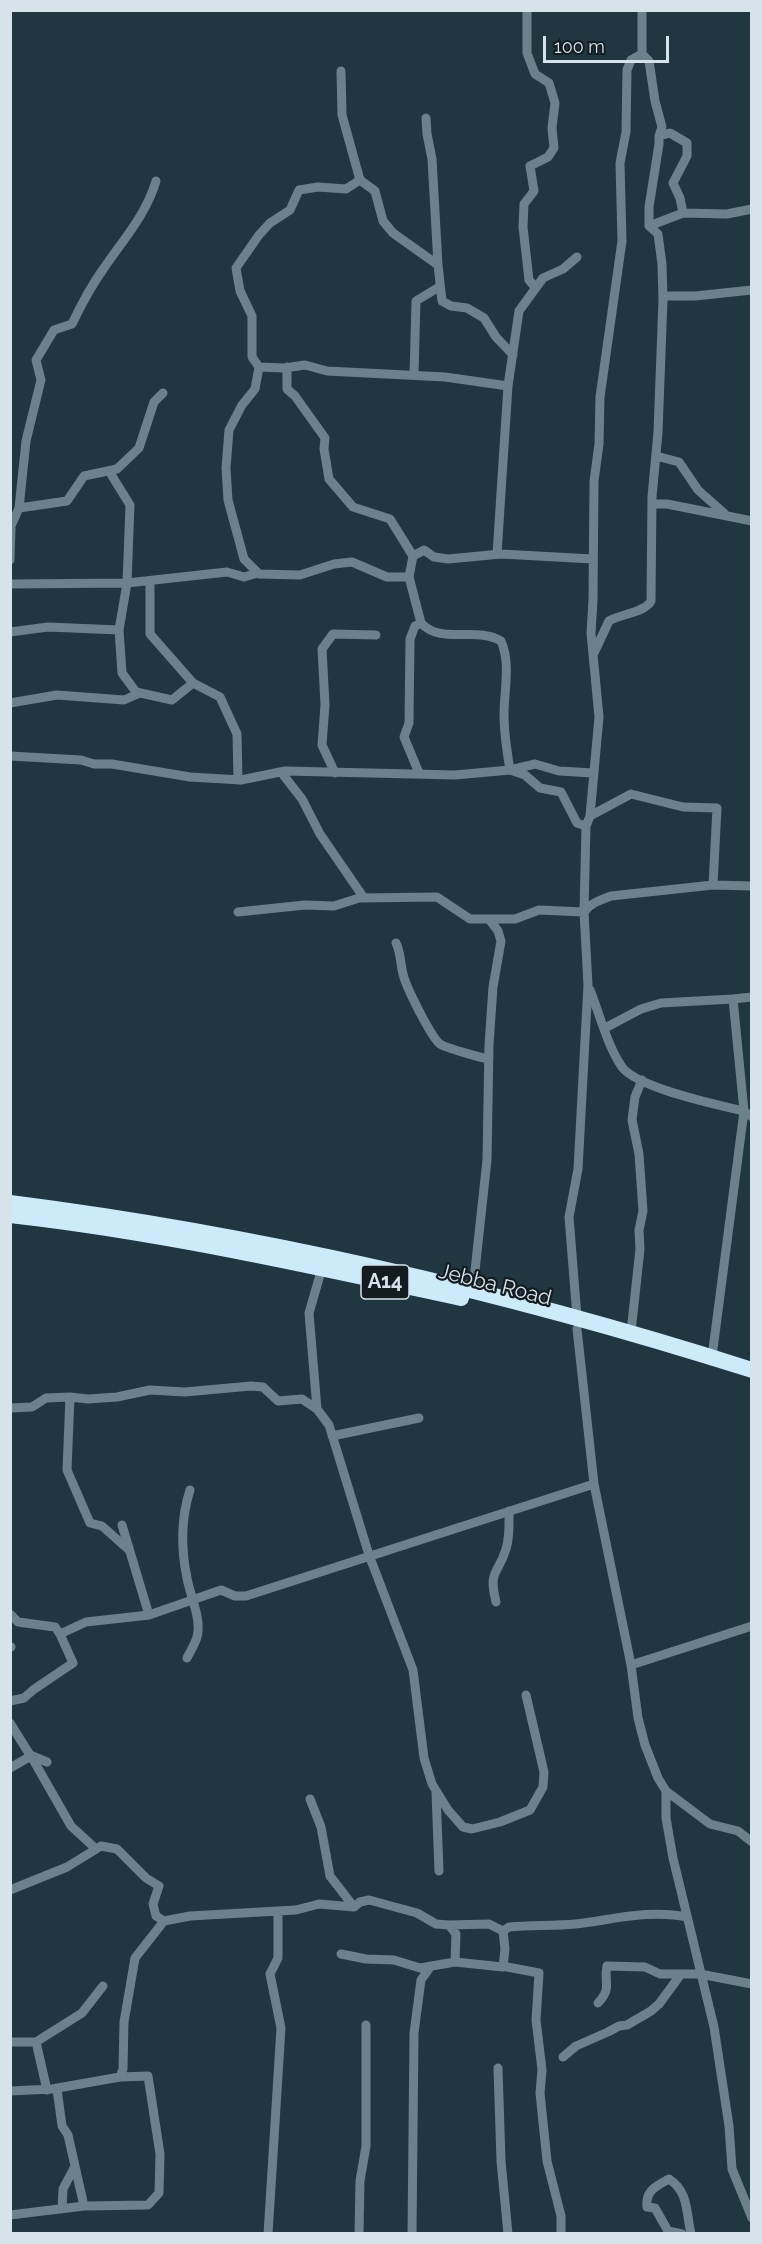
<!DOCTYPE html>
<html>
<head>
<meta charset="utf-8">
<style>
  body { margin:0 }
  #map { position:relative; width:762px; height:2244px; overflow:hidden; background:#203640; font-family:Raleway,sans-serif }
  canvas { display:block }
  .frame { position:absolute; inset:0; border:12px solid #d6e3ea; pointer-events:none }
  .scale { position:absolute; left:543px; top:36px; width:126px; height:27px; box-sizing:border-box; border:3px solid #d6e3ea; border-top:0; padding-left:8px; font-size:18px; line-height:21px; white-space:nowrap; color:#d6e3ea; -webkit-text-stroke:4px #131c21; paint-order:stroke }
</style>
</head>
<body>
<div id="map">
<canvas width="762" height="2244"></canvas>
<div class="frame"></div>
<div class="scale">100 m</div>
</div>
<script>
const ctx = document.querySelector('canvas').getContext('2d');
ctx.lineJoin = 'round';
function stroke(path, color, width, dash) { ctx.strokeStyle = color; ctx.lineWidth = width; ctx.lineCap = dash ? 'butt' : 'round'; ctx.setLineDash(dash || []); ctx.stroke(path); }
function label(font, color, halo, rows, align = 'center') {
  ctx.font = font + ' Raleway,sans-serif'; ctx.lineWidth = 4.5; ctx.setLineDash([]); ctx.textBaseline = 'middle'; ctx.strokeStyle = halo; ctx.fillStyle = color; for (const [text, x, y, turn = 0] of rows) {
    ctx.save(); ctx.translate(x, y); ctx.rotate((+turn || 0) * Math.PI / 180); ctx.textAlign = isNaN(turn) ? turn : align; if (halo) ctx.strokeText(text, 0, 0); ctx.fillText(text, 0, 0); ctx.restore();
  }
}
const street = new Path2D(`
  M 527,10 L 527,53 L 535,74 L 549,83 L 555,103 L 552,128 L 554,148 L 548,157 L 530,166 L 534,191 L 524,204 L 523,227 L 529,280 L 535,287
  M 341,71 L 342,115 L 360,180 L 375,191 L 383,221 L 393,233 L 438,265 L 442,301 L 451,306 L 467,308 L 484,318 L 496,337 L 513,355
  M 426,118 L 427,134 L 432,159 L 438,265
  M 659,136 L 670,133 L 687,143 L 687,156 L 673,183 L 680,198 L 683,213
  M 649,226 L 683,213 L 727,214 L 752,209
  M 663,296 L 695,296 L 752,290
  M 259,367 L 252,357 L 252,316 L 240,291 L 236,268 L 259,235 L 270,223 L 290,210 L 299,190 L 318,187 L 346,189 L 360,180
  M 287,367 L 287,389 L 295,396 L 325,438 L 324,449 L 329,479 L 353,507 L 390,519 L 413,556 L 409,577 L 421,623 C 441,645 477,626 501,641 C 511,663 504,691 504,715 C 504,733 507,752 510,770 L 525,775 L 540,788 L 561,792 L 577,823 L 586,826
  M 414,375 L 416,301 L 439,287
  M 656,456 L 679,462 L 698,490 L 725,514
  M 109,471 L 130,505 L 127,583 L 119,630 L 122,673 L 136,692 L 172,700 L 193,683
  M 652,504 L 667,504 L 752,521
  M 19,508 L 67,501 L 84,476 L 117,469 L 139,448 L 154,402 L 163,393
  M 497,554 L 508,386 L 519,311 L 543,278 L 563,269 L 577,257
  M 413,556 L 424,550 L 434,557 L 448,559 L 501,554 L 593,559
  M 10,560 L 11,526 L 19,508 L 26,441 L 41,380 L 36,360 L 54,330 L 72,324 C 81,305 91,286 104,268 C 123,240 146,215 156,181
  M 409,577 L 387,577 L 352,562 L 334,564 L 300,575 L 259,574 L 244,559 L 228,500 L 226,468 L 229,430 L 242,405 L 255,389 L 259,367 L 284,368 L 305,365 L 327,371 L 445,377 L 508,386
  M 150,581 L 150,634 L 193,683 L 220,697 L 237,734 L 238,780
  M 10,584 L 127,583 L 227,572 L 244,577 L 258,573
  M 10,632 L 48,627 L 119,630
  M 594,653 L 609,621 C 621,614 646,612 651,601 L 652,497 L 658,432 L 663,300 L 662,264 L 658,234 L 649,226 L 649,207 L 659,144 L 659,136 L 662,127 L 655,101 L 649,61 L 642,54 L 642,10
  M 10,703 L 57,695 L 124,700 L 140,693
  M 10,756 L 81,760 L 94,764 L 112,764 L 190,777 L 241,780 L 285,771 L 455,775 L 510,770 L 535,764 L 559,771 L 593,773
  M 281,772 L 302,799 L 320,834 L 364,898
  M 335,773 L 322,745 L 325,705 L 322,649 L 333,634 L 376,635
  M 419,773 L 404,737 L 409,723 L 410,639 L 415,626 L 421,623
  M 590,816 L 631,794 L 683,807 L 717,808 L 713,885 L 752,886
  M 238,912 L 305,905 L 334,906 L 359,898 L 437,897 L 470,919 L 515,919 L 539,910 L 584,912 C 591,903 600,900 611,896 L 713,885
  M 396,943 C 401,953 400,963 403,974 C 406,987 431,1037 440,1044 C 446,1048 482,1058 489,1059
  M 590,990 C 600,1015 607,1045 622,1067 C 637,1088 718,1105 744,1111 L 712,1357
  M 752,997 L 733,999 L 744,1111 L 752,1117
  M 605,1028 L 641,1009 L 661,1003 L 733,999
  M 473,1289 L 487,1160 L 489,1045 L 493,987 L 501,941 L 498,931 L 489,919
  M 577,1317 L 569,1217 L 578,1169 L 588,985 L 584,912 L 586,826 L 590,816 L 599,717 L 591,633 L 593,600 L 594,481 L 599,444 L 600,397 L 622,241 L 620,163 L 626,132 L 627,70 L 631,60 L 642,54
  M 577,1329 L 594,1484 L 631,1665 L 638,1718 L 645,1745 L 658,1778 L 666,1791 L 710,1824 L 738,1831 L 752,1842
  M 631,1332 L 640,1249 L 639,1230 L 643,1211 L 639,1154 L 632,1120 L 635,1097 L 642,1080
  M 70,1397 L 67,1470 L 90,1523 L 102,1526 L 129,1550
  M 10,1408 L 32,1407 L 46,1398 L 70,1397 L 88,1399 L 117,1397 L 150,1390 L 185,1392 L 251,1386 L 263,1387 L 278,1401 L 302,1399 L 317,1409 L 329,1425 L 369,1555 L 413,1670 L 424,1758 L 432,1784 L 448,1810 L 463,1827 L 472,1829 L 500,1822 L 530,1810 L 543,1787 L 544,1772 L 526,1695
  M 317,1409 L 309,1313 L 322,1268
  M 332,1436 L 419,1418
  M 122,1525 L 149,1615
  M 496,1602 C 488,1569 498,1576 506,1549 C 510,1537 509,1524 509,1511
  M 10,1614 L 18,1622 L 55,1627 L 60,1634
  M 10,1647 L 11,1647
  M 187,1658 C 190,1652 195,1644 197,1637 C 202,1619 190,1596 187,1578 C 181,1549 181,1518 190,1490
  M 631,1665 L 752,1626
  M 10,1701 L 24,1698 L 33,1690 L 73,1663 L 60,1634 L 86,1622 L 149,1615 L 221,1590 L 235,1596 L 246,1596 L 594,1484
  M 10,1723 L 30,1755 L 47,1762
  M 10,1768 L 31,1756 L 71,1826 L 96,1849
  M 666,1791 L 666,1818 L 673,1858 L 714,2027 L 729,2126 L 732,2169 L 752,2218
  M 436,1793 L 439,1871
  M 10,1890 L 67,1867 L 101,1846 L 117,1849 L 146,1878 L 159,1886 L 153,1904 L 156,1916 L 164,1921
  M 354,1907 L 360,1902 L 369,1900 L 417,1913 L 436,1924 L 449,1925 L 456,1934 L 455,1962
  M 278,1911 L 296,1910 L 319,1904 L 354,1907 L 330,1876 L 321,1827 L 310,1799
  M 449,1925 L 489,1924 L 503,1931
  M 341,1954 L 366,1959 L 394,1960 L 420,1968 L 455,1962 L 503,1967 L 505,1949 L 503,1931 L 509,1927 C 531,1925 553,1926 575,1924 C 611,1920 650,1909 687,1917
  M 502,1966 L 539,1973 L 536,2020 L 542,2070 L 540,2093 L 547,2161 L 561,2216 L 561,2234
  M 598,2003 C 613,1987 603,1983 607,1966 L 645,1967 L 660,1974 L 700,1974 L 752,1984
  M 10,2042 L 36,2042 L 82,2013 L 103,1986
  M 36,2042 L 47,2090
  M 563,2057 L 576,2046 L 608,2032 L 619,2026 L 627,2025 L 651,2011 L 659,2004 L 681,1974
  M 498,2068 L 501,2161 L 508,2234
  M 120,2077 L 123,2069 L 124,2022 L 135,1958 L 164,1921 L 190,1916 L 278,1911 L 278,1958 L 270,1974 L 281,2028 L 268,2234
  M 57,2089 L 62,2126 L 68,2135 L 84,2206
  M 10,2091 L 52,2089 L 120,2077 L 148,2076 L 160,2154 L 159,2193 L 148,2205 L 84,2206 L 10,2215
  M 62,2209 L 63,2189 L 74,2168
  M 359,2234 L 360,2181 L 366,2146 L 366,2025
  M 412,2234 L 414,2033 L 421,1980 L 431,1966
  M 682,2234 L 668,2231 L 655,2208 L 647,2207 C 645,2191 656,2186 669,2179 C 689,2192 686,2213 691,2234`);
const highway = new Path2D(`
  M 10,1203 C 262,1235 510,1293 752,1370
  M 10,1215 C 162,1232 312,1266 461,1298`);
const shields = [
  [385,1282,48]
];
const shieldNames = [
  ["A14",385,1282]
];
const streetNames = [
  ["Jebba Road",495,1285,14]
];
stroke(street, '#6c818b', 9);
stroke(highway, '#ccebfa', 16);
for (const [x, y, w] of shields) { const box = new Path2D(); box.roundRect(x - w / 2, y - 17, w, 34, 4.5); ctx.fillStyle = '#131c21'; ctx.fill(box); stroke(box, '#d6e3ea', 1.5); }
label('bold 20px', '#d6e3ea', null, shieldNames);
label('21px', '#d6e3ea', '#131c21', streetNames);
</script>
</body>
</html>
